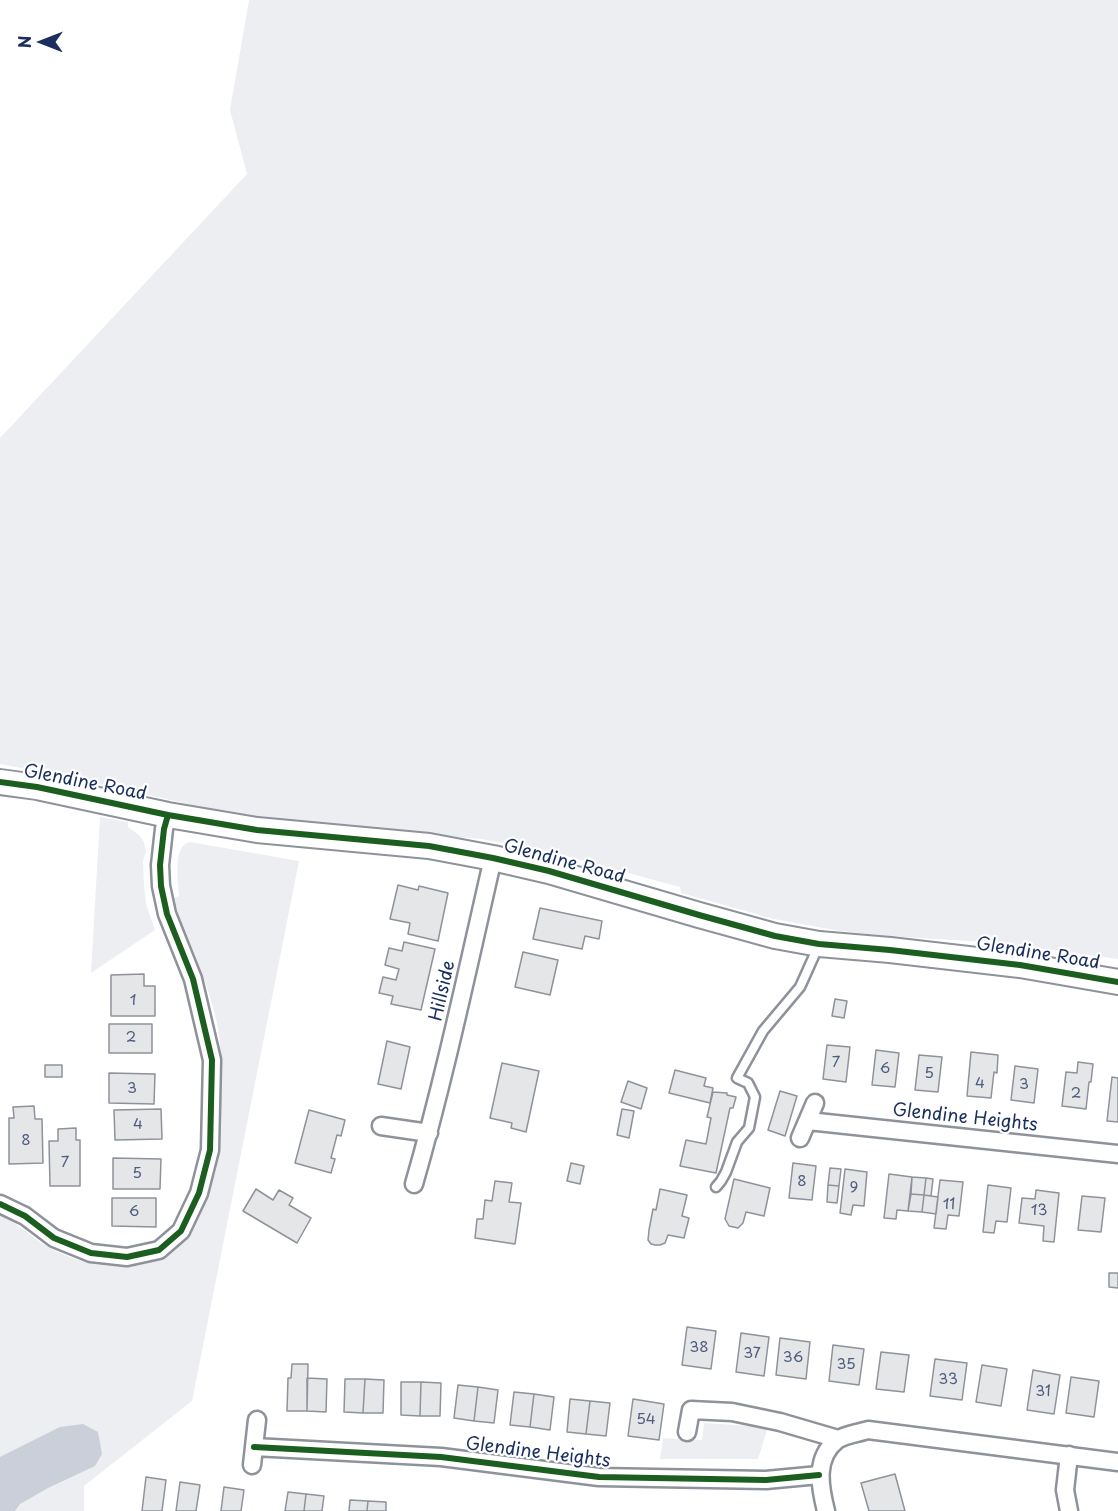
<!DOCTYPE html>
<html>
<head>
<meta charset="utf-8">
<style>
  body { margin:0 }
  #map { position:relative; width:1118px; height:1511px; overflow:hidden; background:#fff; font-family:"Playpen Sans",sans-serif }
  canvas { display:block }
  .north { position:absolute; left:12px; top:12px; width:60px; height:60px; -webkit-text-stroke:4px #fff; paint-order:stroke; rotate:270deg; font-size:16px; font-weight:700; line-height:24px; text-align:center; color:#1b2f5e }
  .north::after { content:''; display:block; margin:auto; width:21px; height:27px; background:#1b2f5e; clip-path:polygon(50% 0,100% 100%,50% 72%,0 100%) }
</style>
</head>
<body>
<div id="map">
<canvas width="1118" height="1511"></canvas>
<div class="north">N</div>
</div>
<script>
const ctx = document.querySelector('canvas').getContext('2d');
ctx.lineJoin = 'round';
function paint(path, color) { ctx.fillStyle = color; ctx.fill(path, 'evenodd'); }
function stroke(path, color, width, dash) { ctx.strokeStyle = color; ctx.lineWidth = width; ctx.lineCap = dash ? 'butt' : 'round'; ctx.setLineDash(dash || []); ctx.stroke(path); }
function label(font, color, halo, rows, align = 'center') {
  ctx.font = font + ' "Playpen Sans",sans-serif'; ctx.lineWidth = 4.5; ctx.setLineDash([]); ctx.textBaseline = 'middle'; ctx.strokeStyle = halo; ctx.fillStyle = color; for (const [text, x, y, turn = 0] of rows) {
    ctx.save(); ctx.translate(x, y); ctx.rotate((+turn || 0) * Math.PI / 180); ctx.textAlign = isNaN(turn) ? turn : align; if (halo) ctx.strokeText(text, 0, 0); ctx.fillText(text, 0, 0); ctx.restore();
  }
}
const green = new Path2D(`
  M 249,0 L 1118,0 L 1118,959 L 1001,943 L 887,936 L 840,931 L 774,919 L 681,893 L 680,887 L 551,852 L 481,839 L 254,819 L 69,777 L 0,764 L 0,438 L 247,174 L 230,110 Z
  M 100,817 L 128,822 L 128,827 L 139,835 L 144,842 L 146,851 L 143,861 L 144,885 L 146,904 L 155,930 L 91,973 Z
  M 190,842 L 299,861 L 192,1401 L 84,1486 L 84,1511 L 0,1511 L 0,1214 C 17,1222 29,1236 45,1245 C 59,1254 84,1263 100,1265 C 128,1267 147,1267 169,1250 C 177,1245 184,1239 190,1232 C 220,1192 227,1071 217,1023 C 207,980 189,939 171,899 L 179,896 C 178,881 172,846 190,842 Z
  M 704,1423 L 768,1427 L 758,1459 L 660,1459 L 663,1438 L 702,1440 Z`);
const water = new Path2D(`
  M 83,1424 L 98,1432 L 102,1454 L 95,1466 L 48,1488 L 20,1504 L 15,1511 L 0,1511 L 0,1457 L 60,1427 Z`);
const building = new Path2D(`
  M 398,885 L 418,890 L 419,886 L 448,893 L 438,941 L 408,934 L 410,923 L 390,919 Z
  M 540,908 L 602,921 L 599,939 L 585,936 L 582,949 L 533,939 Z
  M 404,942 L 435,949 L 421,1010 L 391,1004 L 393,996 L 379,993 L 383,977 L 396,980 L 399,969 L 385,965 L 389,948 L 402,951 Z
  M 523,952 L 558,960 L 550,995 L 515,987 Z
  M 144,974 L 144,986 L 155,986 L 155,1016 L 111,1016 L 111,975 Z
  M 835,999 L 847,1001 L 844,1018 L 832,1016 Z
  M 109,1024 L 152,1024 L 152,1053 L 109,1053 Z
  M 387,1041 L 410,1047 L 401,1089 L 378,1084 Z
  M 827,1045 L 850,1047 L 846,1082 L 823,1079 Z
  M 876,1050 L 899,1053 L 895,1087 L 872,1085 Z
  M 971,1052 L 998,1055 L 997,1073 L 994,1072 L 991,1098 L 967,1096 Z
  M 919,1055 L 942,1057 L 938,1092 L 915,1090 Z
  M 1078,1062 L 1093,1064 L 1091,1082 L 1089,1082 L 1086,1109 L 1062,1106 L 1066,1072 L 1077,1073 Z
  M 502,1063 L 539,1071 L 526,1132 L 511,1128 L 512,1123 L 490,1118 Z
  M 45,1065 L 62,1065 L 62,1077 L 45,1077 Z
  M 1015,1066 L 1038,1069 L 1034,1103 L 1011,1100 Z
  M 675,1070 L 706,1078 L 704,1086 L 713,1088 L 710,1103 L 669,1093 Z
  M 109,1073 L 155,1074 L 154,1104 L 109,1103 Z
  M 1112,1077 L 1118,1078 L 1118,1122 L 1107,1121 Z
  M 628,1081 L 647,1088 L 641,1109 L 621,1102 Z
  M 780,1091 L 797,1096 L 785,1136 L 768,1130 Z
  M 713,1092 L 727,1093 L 727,1095 L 736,1097 L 733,1108 L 730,1108 L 716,1173 L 680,1166 L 686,1140 L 706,1144 L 711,1118 L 707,1117 Z
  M 34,1106 L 35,1119 L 42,1119 L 43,1163 L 9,1164 L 9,1118 L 14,1118 L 13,1107 Z
  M 161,1109 L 162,1139 L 115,1140 L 114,1110 Z
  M 622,1109 L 634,1111 L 629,1138 L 617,1135 Z
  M 309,1110 L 345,1120 L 341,1136 L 337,1135 L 331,1158 L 335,1159 L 331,1173 L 295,1163 Z
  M 76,1128 L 76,1140 L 80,1140 L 80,1186 L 50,1186 L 49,1141 L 58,1141 L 58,1129 Z
  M 113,1158 L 161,1159 L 160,1189 L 113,1189 Z
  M 571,1163 L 584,1166 L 580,1184 L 567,1181 Z
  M 793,1163 L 816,1166 L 812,1200 L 789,1198 Z
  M 830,1168 L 841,1169 L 839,1186 L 828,1185 Z
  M 845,1169 L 867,1172 L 864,1206 L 853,1205 L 851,1215 L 840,1213 Z
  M 889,1174 L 912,1177 L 908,1211 L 897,1210 L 896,1219 L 884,1218 Z
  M 912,1177 L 926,1178 L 924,1195 L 911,1194 Z
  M 926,1178 L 933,1179 L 931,1196 L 924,1195 Z
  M 734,1179 L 770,1188 L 764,1216 L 746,1212 L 743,1223 L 738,1228 L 729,1226 L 725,1219 Z
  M 940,1180 L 963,1182 L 959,1216 L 948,1215 L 946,1229 L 934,1228 Z
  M 495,1181 L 512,1183 L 509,1202 L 521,1203 L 515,1244 L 475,1238 L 477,1219 L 483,1219 L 485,1200 L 492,1201 Z
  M 828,1185 L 839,1186 L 837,1203 L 827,1202 Z
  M 988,1185 L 1011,1188 L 1007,1222 L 996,1221 L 994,1233 L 983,1232 Z
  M 256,1189 L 273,1200 L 279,1190 L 293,1198 L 289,1205 L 311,1218 L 297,1243 L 243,1211 Z
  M 660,1189 L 687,1195 L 682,1216 L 689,1218 L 684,1238 L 668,1235 L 665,1243 L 660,1245 L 655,1245 L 651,1244 L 648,1240 L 649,1230 L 653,1209 L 656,1210 Z
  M 1036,1190 L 1059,1193 L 1054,1242 L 1043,1241 L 1044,1226 L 1019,1223 L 1022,1198 L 1035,1199 Z
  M 911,1194 L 924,1195 L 922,1212 L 908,1211 Z
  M 924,1195 L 938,1197 L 936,1214 L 922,1212 Z
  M 1082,1196 L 1105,1198 L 1101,1232 L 1078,1230 Z
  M 112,1198 L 156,1198 L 156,1227 L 112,1226 Z
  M 1109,1273 L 1118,1273 L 1118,1288 L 1109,1287 Z
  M 687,1327 L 716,1331 L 711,1369 L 682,1365 Z
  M 741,1333 L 769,1337 L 764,1376 L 736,1372 Z
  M 780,1338 L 810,1342 L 806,1379 L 776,1375 Z
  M 833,1345 L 864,1349 L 859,1385 L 829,1381 Z
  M 881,1352 L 909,1355 L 904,1392 L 876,1389 Z
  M 935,1359 L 967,1363 L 962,1400 L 930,1396 Z
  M 292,1364 L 308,1364 L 307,1411 L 287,1411 L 288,1378 L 291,1378 Z
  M 982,1365 L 1007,1369 L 1001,1406 L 976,1402 Z
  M 1033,1370 L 1060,1375 L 1054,1414 L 1027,1410 Z
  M 1071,1377 L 1099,1381 L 1094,1417 L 1066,1413 Z
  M 307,1378 L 327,1379 L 326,1412 L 307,1411 Z
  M 345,1379 L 365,1379 L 363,1413 L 344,1412 Z
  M 365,1379 L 384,1380 L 383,1413 L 363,1413 Z
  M 401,1382 L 421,1382 L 420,1416 L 401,1415 Z
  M 421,1382 L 441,1383 L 440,1416 L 420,1416 Z
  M 458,1385 L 478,1387 L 474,1421 L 454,1418 Z
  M 478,1387 L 498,1390 L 494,1423 L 474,1421 Z
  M 514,1392 L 534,1394 L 530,1427 L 510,1425 Z
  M 534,1394 L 554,1397 L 550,1430 L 530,1427 Z
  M 570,1399 L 590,1401 L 586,1434 L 567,1432 Z
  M 633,1399 L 664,1404 L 659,1440 L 628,1436 Z
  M 590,1401 L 610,1403 L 606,1436 L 586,1434 Z
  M 895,1474 L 905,1511 L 869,1511 L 861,1483 Z
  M 146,1477 L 166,1480 L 162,1511 L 142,1511 Z
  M 180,1482 L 200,1485 L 196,1511 L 176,1511 Z
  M 224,1487 L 244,1490 L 241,1511 L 221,1511 Z
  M 288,1492 L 306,1494 L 304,1511 L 285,1511 Z
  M 306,1494 L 324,1496 L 322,1511 L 304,1511 Z
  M 350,1500 L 368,1501 L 367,1511 L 349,1511 Z
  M 368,1501 L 386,1502 L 386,1511 L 367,1511 Z`);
const lane = new Path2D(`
  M 716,1187 L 721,1181 L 726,1172 L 737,1142 L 749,1128 L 755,1097 L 748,1083 L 737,1078 L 763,1031 L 800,987 L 818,947`);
const street = new Path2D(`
  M 808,1121 L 1118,1154
  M 381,1126 L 429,1133
  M 800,1138 L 815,1103
  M 414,1184 C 445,1076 468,967 493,858
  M 0,1204 L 25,1216 L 54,1238 L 91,1253 L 127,1257 L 159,1250 L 181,1231 L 199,1193 L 210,1150 L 212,1060 L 193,979 L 167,914 L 161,886 L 160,865 L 164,829 L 168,815
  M 687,1432 L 691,1410 L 732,1412 L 780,1422 L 838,1439
  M 254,1447 L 441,1457 L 599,1477 L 766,1480 L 819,1475
  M 252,1465 L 257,1420
  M 826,1511 C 820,1487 814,1458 837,1440 C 844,1435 859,1433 868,1430 L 1118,1462
  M 1069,1511 L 1065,1490 L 1069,1455`);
const secondary = new Path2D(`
  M 0,782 L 37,787 L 168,815 L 257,830 L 429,846 L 493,858 L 549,871 L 699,915 L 775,936 L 819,944 L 890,950 L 1020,965 L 1118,982`);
const cycleway = new Path2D(`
  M 0,782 L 37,787 L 168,815 L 257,830 L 429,846 L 493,858 L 549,871 L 699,915 L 775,936 L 819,944 L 890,950 L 1020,965 L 1118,982
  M 0,1204 L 25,1216 L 54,1238 L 91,1253 L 127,1257 L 159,1250 L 181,1231 L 199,1193 L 210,1150 L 212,1060 L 193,979 L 167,914 L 161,886 L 160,865 L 164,829 L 168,815
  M 254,1447 L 441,1457 L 599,1477 L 766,1480 L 819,1475`);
const numberNames = [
  ["1",133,1001],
  ["2",131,1038],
  ["7",836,1063],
  ["6",885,1069],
  ["5",929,1074],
  ["4",980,1084],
  ["3",1024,1085],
  ["3",132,1089],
  ["2",1076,1094],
  ["4",138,1125],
  ["8",26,1141],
  ["7",65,1163],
  ["5",137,1174],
  ["8",802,1182],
  ["9",854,1188],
  ["11",949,1205],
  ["13",1039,1211],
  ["6",134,1212],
  ["38",699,1348],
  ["37",752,1354],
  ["36",793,1358],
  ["35",846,1365],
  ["33",948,1380],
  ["31",1043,1392],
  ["54",646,1420]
];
const streetNames = [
  ["Glendine Road",85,783,11],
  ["Glendine Road",564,862,15],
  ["Glendine Road",1038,954,9],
  ["Hillside",443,991,-77],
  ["Glendine Heights",965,1118,6],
  ["Glendine Heights",538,1453,7]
];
paint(green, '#edeef2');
paint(water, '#cbcfda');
paint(building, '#e5e6e8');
stroke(building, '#8e929a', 1.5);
stroke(lane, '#8e929a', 13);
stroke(street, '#8e929a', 21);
stroke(secondary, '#8e929a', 28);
stroke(lane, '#fff', 8);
stroke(street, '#fff', 16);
stroke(secondary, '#fff', 24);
stroke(cycleway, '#1b5e20', 6);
label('15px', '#4e5d80', null, numberNames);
label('18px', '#1b2f5e', '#fff', streetNames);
</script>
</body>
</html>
